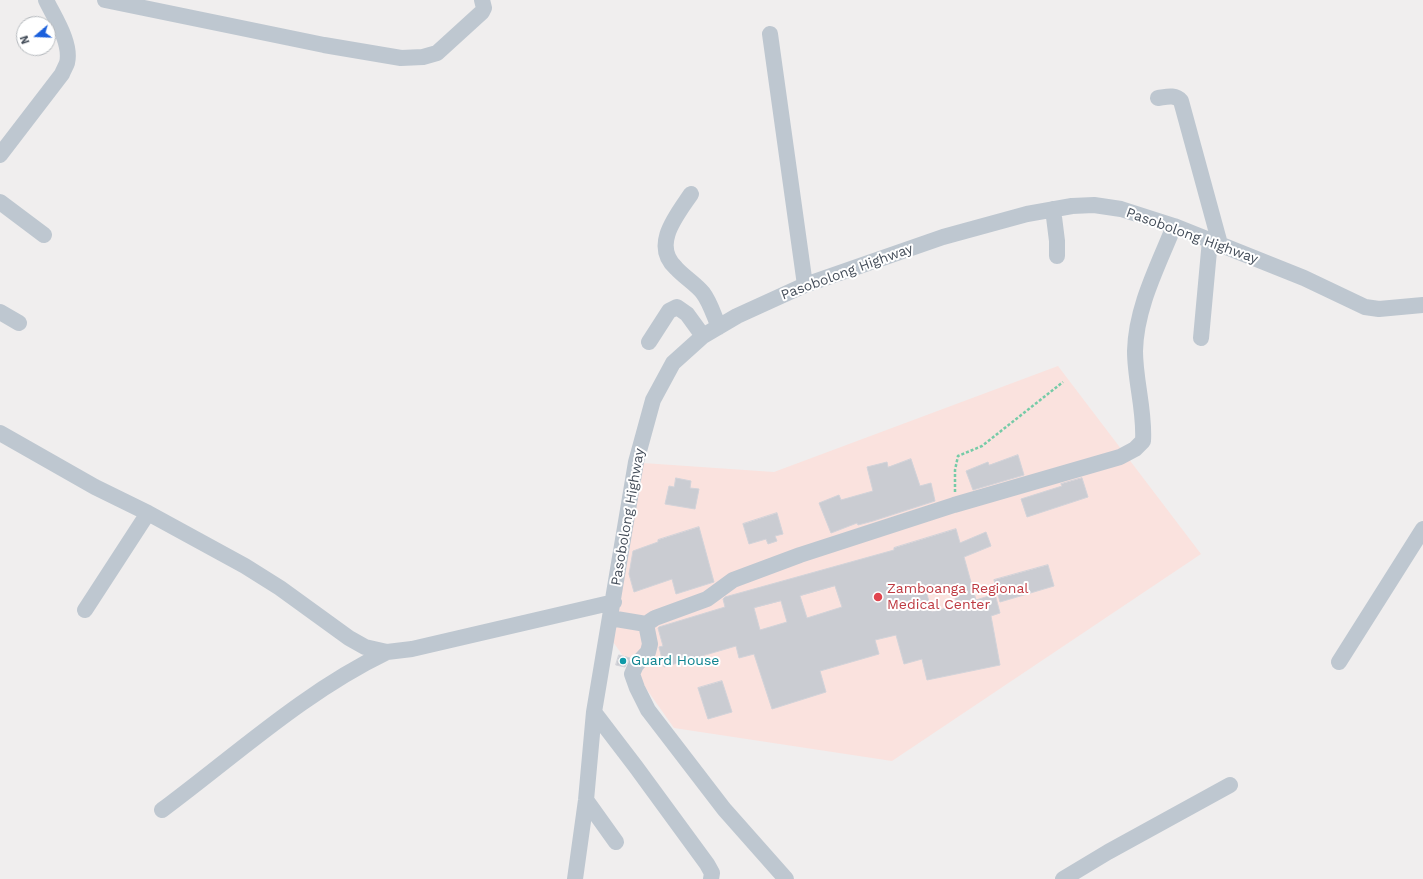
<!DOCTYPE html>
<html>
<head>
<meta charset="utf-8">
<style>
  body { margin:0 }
  #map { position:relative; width:1423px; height:879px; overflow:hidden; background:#f0eeee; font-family:"Work Sans",sans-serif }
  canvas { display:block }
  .north { position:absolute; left:16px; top:16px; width:40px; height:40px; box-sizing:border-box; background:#fff; border:1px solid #b5b9bd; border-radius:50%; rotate:251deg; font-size:11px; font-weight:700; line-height:16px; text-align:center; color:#464f5b }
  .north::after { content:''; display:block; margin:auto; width:14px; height:18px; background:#1b60dc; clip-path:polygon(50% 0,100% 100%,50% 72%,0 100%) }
</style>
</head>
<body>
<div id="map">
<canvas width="1423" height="879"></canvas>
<div class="north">N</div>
</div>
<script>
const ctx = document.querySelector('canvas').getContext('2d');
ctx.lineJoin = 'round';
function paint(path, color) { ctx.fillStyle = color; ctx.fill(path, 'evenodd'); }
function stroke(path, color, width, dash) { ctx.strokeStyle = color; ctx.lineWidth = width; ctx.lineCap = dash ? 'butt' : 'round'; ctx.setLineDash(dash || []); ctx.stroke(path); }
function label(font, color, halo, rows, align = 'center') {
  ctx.font = font + ' "Work Sans",sans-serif'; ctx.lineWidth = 4; ctx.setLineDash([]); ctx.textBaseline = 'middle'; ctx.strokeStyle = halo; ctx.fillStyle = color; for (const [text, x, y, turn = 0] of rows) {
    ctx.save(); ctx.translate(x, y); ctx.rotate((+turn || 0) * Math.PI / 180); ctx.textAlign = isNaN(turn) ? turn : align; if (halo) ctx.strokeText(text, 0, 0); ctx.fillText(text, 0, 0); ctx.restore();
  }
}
const medical = new Path2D(`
  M 1058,366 L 1201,554 L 892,761 L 674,728 L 611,639 L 643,463 L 774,472 Z`);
const building = new Path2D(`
  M 1018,455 L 1024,475 L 973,490 L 966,471 L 988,462 L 989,465 Z
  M 911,459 L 920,486 L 931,483 L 935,501 L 873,521 L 858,525 L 857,523 L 831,533 L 819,503 L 839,495 L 841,500 L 873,491 L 867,467 L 887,462 L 888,467 Z
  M 676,478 L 691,481 L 690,488 L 699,489 L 695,509 L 665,504 L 669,486 L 674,487 Z
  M 1082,478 L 1088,497 L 1027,517 L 1021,499 L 1062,486 L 1061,484 Z
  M 777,513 L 783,534 L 775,536 L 777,541 L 768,544 L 766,539 L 749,544 L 743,524 Z
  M 699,527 L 714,582 L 676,594 L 672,579 L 634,592 L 629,574 L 633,551 L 658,542 L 658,540 Z
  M 956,529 L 960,543 L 986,532 L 991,546 L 964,557 L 976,600 L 995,594 L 1000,613 L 991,616 L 1000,665 L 927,680 L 922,659 L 904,664 L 896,635 L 875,640 L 879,654 L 820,671 L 826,692 L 772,709 L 754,654 L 739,658 L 736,646 L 664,667 L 659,647 L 663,646 L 658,628 L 659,627 L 725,607 L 723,599 L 725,597 L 894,550 L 894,548 ZM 951,584 L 957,605 L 932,612 L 926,591 ZM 835,586 L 842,607 L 807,618 L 800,596 ZM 781,601 L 787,622 L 760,630 L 754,608 Z
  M 1048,565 L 1054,586 L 1000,602 L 994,580 Z
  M 619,655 L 630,658 L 625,667 L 616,665 Z
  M 722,681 L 732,712 L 708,719 L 698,688 Z`);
const path = new Path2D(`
  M 955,492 L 955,470 L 958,456 L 982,446 L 1063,382`);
const minor = new Path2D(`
  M 105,0 L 324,45 L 401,58 L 423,57 L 437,53 L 482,12 L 484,8 L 482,0
  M 770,34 L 805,285
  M 1158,98 C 1166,97 1175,94 1181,101 L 1220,244
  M 0,155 L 62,74 C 63,71 66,66 67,63 C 72,43 54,17 46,0
  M 691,194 C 677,215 651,245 676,268 C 684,277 696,284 703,293 C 710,302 714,316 719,327
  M 0,202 L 44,235
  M 1053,209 L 1057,241 L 1057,256
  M 0,312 L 19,323
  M 1201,338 L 1210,240
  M 649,342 L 669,311 L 677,307 L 687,314 L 703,336
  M 0,433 L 95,487 L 148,513 L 245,566 L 280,588 L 349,638 L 365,647 L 387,652 L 412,649 L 614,602
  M 85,610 L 148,513
  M 610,618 L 646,624 L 655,618 L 707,599 L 733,580 L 800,555 L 954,505 L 1120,457 L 1135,449 L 1143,441 C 1145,411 1135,381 1135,351 C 1136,307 1158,266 1174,226
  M 646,624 L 650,644 L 648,652 L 636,665 L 632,674 L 637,688 L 648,710 L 724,809 L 786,879
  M 1339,662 L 1423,529
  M 594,712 L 636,767 L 707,864 L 712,873 L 711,879
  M 586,800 L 616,842
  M 162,810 C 236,755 304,692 387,652
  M 575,879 L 586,800 L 594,712 L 636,462 L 653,400 L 673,363 L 703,336 L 737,316 L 805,285 L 943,237 L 1027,214 L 1072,206 L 1094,205 L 1121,209 L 1174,226 L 1304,278 L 1365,307 L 1379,309 L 1423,305
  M 1063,879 L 1108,852 L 1230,785`);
const markers = [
  [878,597,5,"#e0444e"],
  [623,661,4,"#0f9aa8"]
];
const streetNames = [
  ["Pasobolong Highway",1192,236,20],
  ["Pasobolong Highway",847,272,-20],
  ["Pasobolong Highway",628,517,-80]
];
const healthNames = [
  ["Zamboanga Regional",887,589],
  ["Medical Center",887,605]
];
const cultureNames = [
  ["Guard House",631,661]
];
paint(medical, '#fae2de');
paint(building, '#caccd2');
stroke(building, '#d2d3d9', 1);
stroke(path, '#75cba7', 2.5, [3, 2]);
stroke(minor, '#bec7d0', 16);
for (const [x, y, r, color] of markers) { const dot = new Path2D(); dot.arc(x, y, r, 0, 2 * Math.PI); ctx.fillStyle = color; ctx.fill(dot); stroke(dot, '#fff', 1.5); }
label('14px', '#464f5b', '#fff', streetNames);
label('14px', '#be3a42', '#fff', healthNames, 'left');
label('14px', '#0d838f', '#fff', cultureNames, 'left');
</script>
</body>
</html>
